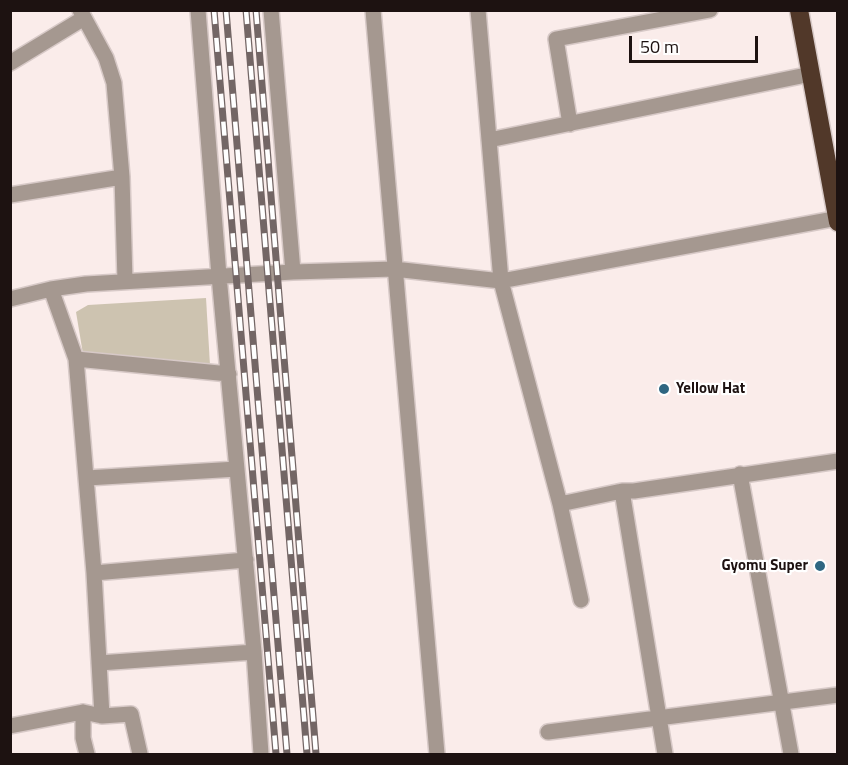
<!DOCTYPE html>
<html>
<head>
<meta charset="utf-8">
<style>
  body { margin:0 }
  #map { position:relative; width:848px; height:765px; overflow:hidden; background:#faecea; font-family:"Titillium Web",sans-serif }
  canvas { display:block }
  .frame { position:absolute; inset:0; border:12px solid #1d1211; pointer-events:none }
  .scale { position:absolute; left:629px; top:36px; width:129px; height:27px; box-sizing:border-box; border:3px solid #1d1211; border-top:0; padding-left:8px; font-size:18px; line-height:21px; white-space:nowrap; color:#1d1211; -webkit-text-stroke:4px #fff; paint-order:stroke }
</style>
</head>
<body>
<div id="map">
<canvas width="848" height="765"></canvas>
<div class="frame"></div>
<div class="scale">50 m</div>
</div>
<script>
const ctx = document.querySelector('canvas').getContext('2d');
ctx.lineJoin = 'round';
function paint(path, color) { ctx.fillStyle = color; ctx.fill(path, 'evenodd'); }
function stroke(path, color, width, dash) { ctx.strokeStyle = color; ctx.lineWidth = width; ctx.lineCap = dash ? 'butt' : 'round'; ctx.setLineDash(dash || []); ctx.stroke(path); }
function label(font, color, halo, rows, align = 'center') {
  ctx.font = font + ' "Titillium Web",sans-serif'; ctx.lineWidth = 4.5; ctx.setLineDash([]); ctx.textBaseline = 'middle'; ctx.strokeStyle = halo; ctx.fillStyle = color; for (const [text, x, y, turn = 0] of rows) {
    ctx.save(); ctx.translate(x, y); ctx.rotate((+turn || 0) * Math.PI / 180); ctx.textAlign = isNaN(turn) ? turn : align; if (halo) ctx.strokeText(text, 0, 0); ctx.fillText(text, 0, 0); ctx.restore();
  }
}
const green = new Path2D(`
  M 206,298 L 210,365 L 83,354 L 76,312 L 88,305 Z`);
const minor = new Path2D(`
  M 80,10 L 106,58 L 114,83 L 122,177 L 125,281
  M 198,10 L 219,276 L 254,652 L 261,754
  M 271,10 L 293,272
  M 373,10 L 437,754
  M 478,10 L 501,281 L 560,504 L 581,600
  M 10,63 L 84,18
  M 570,124 L 556,39 L 710,10
  M 489,140 L 811,74
  M 10,195 L 122,177
  M 51,289 L 76,359 L 94,573 L 102,716 L 83,712 L 83,738 L 87,754
  M 10,299 L 51,289 L 86,284 L 293,272 L 394,269 L 501,281 L 838,218
  M 76,359 L 229,374
  M 740,474 L 791,754
  M 87,478 L 237,469
  M 622,491 L 634,491 L 838,461
  M 560,504 L 622,491 L 665,754
  M 94,573 L 246,560
  M 99,663 L 254,652
  M 102,716 L 131,714 L 140,754
  M 10,726 L 83,712
  M 548,732 L 838,695`);
const highway = new Path2D(`
  M 799,10 L 838,222`);
const rail = new Path2D(`
  M 214,10 L 276,754
  M 226,10 L 287,754
  M 246,10 L 307,754
  M 256,10 L 316,754`);
const markers = [
  [664,389,6,"#2f6681"],
  [820,566,6,"#2f6681"]
];
const poiNames = [
  ["Yellow Hat",676,389],
  ["Gyomu Super",808,566,"right"]
];
paint(green, '#cdc3b0');
stroke(minor, '#d7c9c7', 18);
stroke(highway, '#d7c9c7', 21);
stroke(minor, '#a59890', 15);
stroke(highway, '#513829', 18);
stroke(rail, '#736665', 7);
stroke(rail, '#fff', 4.5, [14]);
for (const [x, y, r, color] of markers) { const dot = new Path2D(); dot.arc(x, y, r, 0, 2 * Math.PI); ctx.fillStyle = color; ctx.fill(dot); stroke(dot, '#fff', 2); }
label('bold 15px', '#1d1211', '#fff', poiNames, 'left');
</script>
</body>
</html>
